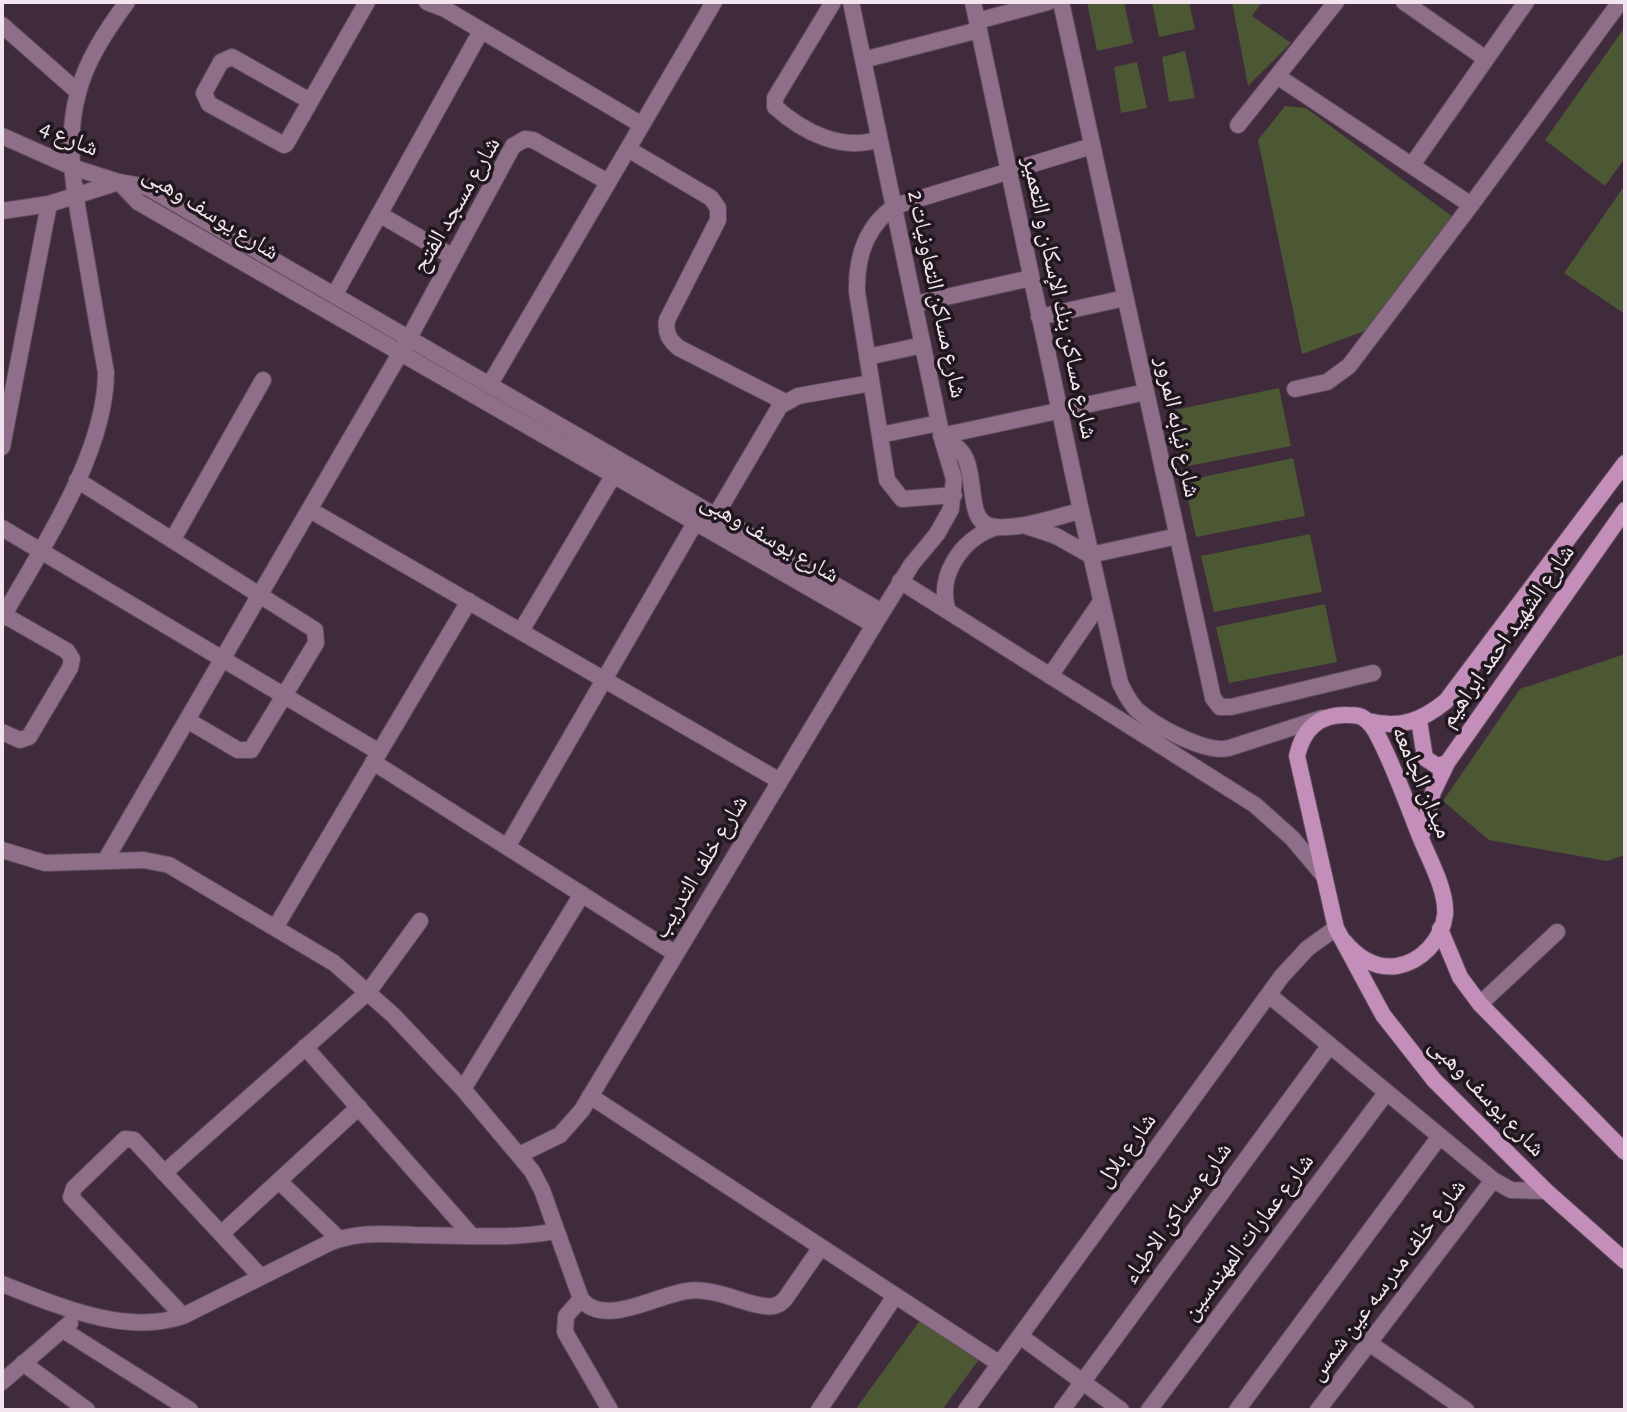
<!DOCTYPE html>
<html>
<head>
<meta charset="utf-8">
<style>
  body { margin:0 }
  #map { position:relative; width:1627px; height:1412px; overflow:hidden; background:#3f2b3b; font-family:"Alegreya Sans",sans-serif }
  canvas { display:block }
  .frame { position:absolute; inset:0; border:4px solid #f2e5ef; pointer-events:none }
</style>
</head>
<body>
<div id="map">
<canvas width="1627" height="1412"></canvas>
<div class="frame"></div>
</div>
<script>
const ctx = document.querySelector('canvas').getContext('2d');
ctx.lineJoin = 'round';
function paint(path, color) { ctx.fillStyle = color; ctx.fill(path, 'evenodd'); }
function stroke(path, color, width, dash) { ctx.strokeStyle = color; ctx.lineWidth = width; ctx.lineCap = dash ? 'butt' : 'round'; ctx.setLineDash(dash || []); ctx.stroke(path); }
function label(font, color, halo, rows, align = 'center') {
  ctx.font = font + ' "Alegreya Sans","Noto Naskh Arabic",sans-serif'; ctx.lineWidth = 7; ctx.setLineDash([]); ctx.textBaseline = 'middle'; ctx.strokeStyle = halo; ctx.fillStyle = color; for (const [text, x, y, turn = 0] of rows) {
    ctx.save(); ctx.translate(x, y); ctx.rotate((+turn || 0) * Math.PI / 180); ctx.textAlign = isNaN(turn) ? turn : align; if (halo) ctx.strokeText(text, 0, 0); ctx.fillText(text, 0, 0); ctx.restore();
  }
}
const green = new Path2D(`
  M 1087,2 L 1124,2 L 1133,43 L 1097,51 Z
  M 1152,2 L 1189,2 L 1195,29 L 1159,37 Z
  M 1232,2 L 1262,2 L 1252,16 L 1291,43 L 1248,86 Z
  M 1625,27 L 1625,158 L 1605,186 L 1545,140 Z
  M 1185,51 L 1195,98 L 1169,102 L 1162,57 Z
  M 1137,62 L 1147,108 L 1121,113 L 1114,67 Z
  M 1285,106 L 1306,108 L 1457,220 L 1373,328 L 1302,354 L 1258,140 Z
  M 1625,185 L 1625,314 L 1564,273 Z
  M 1279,388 L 1291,446 L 1183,467 L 1170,411 Z
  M 1293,458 L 1305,516 L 1196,537 L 1184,481 Z
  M 1310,534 L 1322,592 L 1214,612 L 1201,556 Z
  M 1325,604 L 1337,662 L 1229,683 L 1216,627 Z
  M 1625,654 L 1625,855 L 1607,861 L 1489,840 L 1443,801 L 1520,689 Z
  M 921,1319 L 980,1358 L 942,1410 L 855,1410 Z`);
const minor = new Path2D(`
  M 427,2 L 445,9 L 642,125
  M 833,2 L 775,98 L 775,107 C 803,132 842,152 879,139
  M 851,2 L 943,442
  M 973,2 L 1081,511
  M 1061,2 L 1213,698 L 1220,707 L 1231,707 L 1373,673
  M 1404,2 L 1486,59
  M 977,21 L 1048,2
  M 2,25 L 78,92
  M 863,60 L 979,30
  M 1277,76 L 1471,205
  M 310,101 L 232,57 L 221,62 L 204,93 L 209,104 L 284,145 L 286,144 L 367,2
  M 1238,125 L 1336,2
  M 2,136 L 72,167 L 119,182
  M 628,149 L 711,198 L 718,208 L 718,220 L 667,320 C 665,333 669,340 679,348 L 785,402
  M 1412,165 L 1526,2
  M 379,214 L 453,257
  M 335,294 L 481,31
  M 915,304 L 1031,278
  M 1039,317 L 1125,298
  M 867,357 L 923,345
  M 490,384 L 714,2
  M 1295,389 L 1327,382 L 1349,366 L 1471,205 L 1620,2
  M 880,435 L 939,423
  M 941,436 L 1146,392
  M 2,447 L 49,204
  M 77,480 L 315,630 L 316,643 L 251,750 L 238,750 L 187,720
  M 954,495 L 902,499 L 887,480 L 857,292 C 856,258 866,226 895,206 L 1092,146
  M 310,510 L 780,781
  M 710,525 L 780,406 L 798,396 L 871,383
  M 2,528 L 379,752
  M 173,539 L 263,380
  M 1090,555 L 1178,536
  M 2,618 C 42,548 106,453 106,372 C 98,329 91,287 84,245 C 75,195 64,144 78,93 C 87,59 106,31 127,2
  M 521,631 L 613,476
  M 2,732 L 20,740 L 29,737 L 70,668 L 72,659 L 67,651 L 4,615
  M 373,762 L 676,954
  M 507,847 L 695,523
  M 2,850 L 45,863 L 144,860 L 169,865 L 334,963 L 393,1015 L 463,1089 L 532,1171 L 542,1190 L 581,1299 C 604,1328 656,1295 687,1291 C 717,1286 754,1310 774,1306 C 780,1304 781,1303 785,1299 L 821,1247
  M 105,861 L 409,338 L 513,146 L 525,139 L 533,140 L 608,182
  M 275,928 L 469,601
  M 1269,995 L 1493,1180 L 1511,1190 L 1546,1191
  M 1480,1004 L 1557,932
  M 305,1047 L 472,1236
  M 463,1089 L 582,894
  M 590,1096 L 1000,1364
  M 519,1155 L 560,1135 L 582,1110 L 874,625
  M 164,1173 L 369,991 L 420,921
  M 279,1181 L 339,1239
  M 221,1234 L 359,1107
  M 2,1284 C 57,1305 124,1336 183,1316 L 329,1243 C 357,1231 385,1234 414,1235 C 462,1235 509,1240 556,1231
  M 581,1299 L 566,1316 L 565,1332 L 610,1410
  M 183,1316 L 71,1197 L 74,1188 L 125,1139 L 134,1140 L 261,1277
  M 63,1330 L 190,1410
  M 1020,1336 L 1121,1410
  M 1369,1343 L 1466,1410
  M 23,1363 L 87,1410
  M 2,1382 L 70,1323
  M 819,1410 L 895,1296
  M 966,1410 L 1282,976 L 1308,948 L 1336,928
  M 1062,1410 L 1330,1045
  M 1149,1410 L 1386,1093
  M 1237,1410 L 1440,1136
  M 1318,1410 L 1493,1180`);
const tertiary = new Path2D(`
  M 119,182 L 138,202 L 874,625 L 912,564 L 937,534 L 951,509 L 954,479 L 943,442
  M 2,211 L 49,204 L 119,182 L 147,187 L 882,612
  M 943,442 C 990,449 955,525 996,527 C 1024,529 1054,517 1081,511 L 1120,683 C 1125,693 1129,702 1137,710 C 1155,726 1206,754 1229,748 L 1322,718
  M 1026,526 L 1056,536 L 1090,555
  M 900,581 L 1255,805 L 1292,838 L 1324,876
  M 948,611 C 936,576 962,539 994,528
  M 1050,676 L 1100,603`);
const secondary = new Path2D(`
  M 1419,720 L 1425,758 L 1437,766 L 1447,763
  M 1368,721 C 1400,729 1422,721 1446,701 L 1625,463
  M 1421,837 L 1433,792 L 1447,763 L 1625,510
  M 1440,929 L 1460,977 L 1480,1004 L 1625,1152
  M 1344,941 C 1358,958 1375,969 1397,966 C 1421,962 1442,940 1445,915 C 1447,891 1430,861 1421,839 C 1407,804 1395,769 1378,736 C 1375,730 1371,724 1366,720 C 1361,715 1355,715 1348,715 C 1319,714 1303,729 1297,756 L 1336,928 L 1383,1015 L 1434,1080 L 1546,1191 L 1625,1261`);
const streetNames = [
  ["شارع 4",69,138,22],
  ["شارع مسجد الفتح",456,205,-60],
  ["شارع يوسف وهبى",211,213,32],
  ["شارع مساكن التعاونيات 2",937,294,78],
  ["شارع مساكن بنك الإسكان و التعمير",1060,298,78],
  ["شارع نيابه المرور",1178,427,78],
  ["شارع يوسف وهبى",770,538,30],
  ["شارع الشهيد احمد ابراهيم",1507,636,-55],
  ["ميدان الجامعه",1422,782,67],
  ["شارع خلف التدريب",700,867,-59],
  ["شارع يوسف وهبى",1487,1097,46],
  ["شارع بلال",1126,1150,-54],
  ["شارع مساكن الاطباء",1177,1213,-54],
  ["شارع عمارات المهندسين",1248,1237,-53],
  ["شارع خلف مدرسه عين شمس",1387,1280,-53]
];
paint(green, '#4c5733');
stroke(minor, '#5c4958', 18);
stroke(tertiary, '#5c4958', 18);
stroke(secondary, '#5c4958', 18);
stroke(minor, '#8f6e89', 16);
stroke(tertiary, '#8f6e89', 16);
stroke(secondary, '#c38fba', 16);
label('24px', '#f2e5ef', '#20171e', streetNames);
</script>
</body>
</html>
